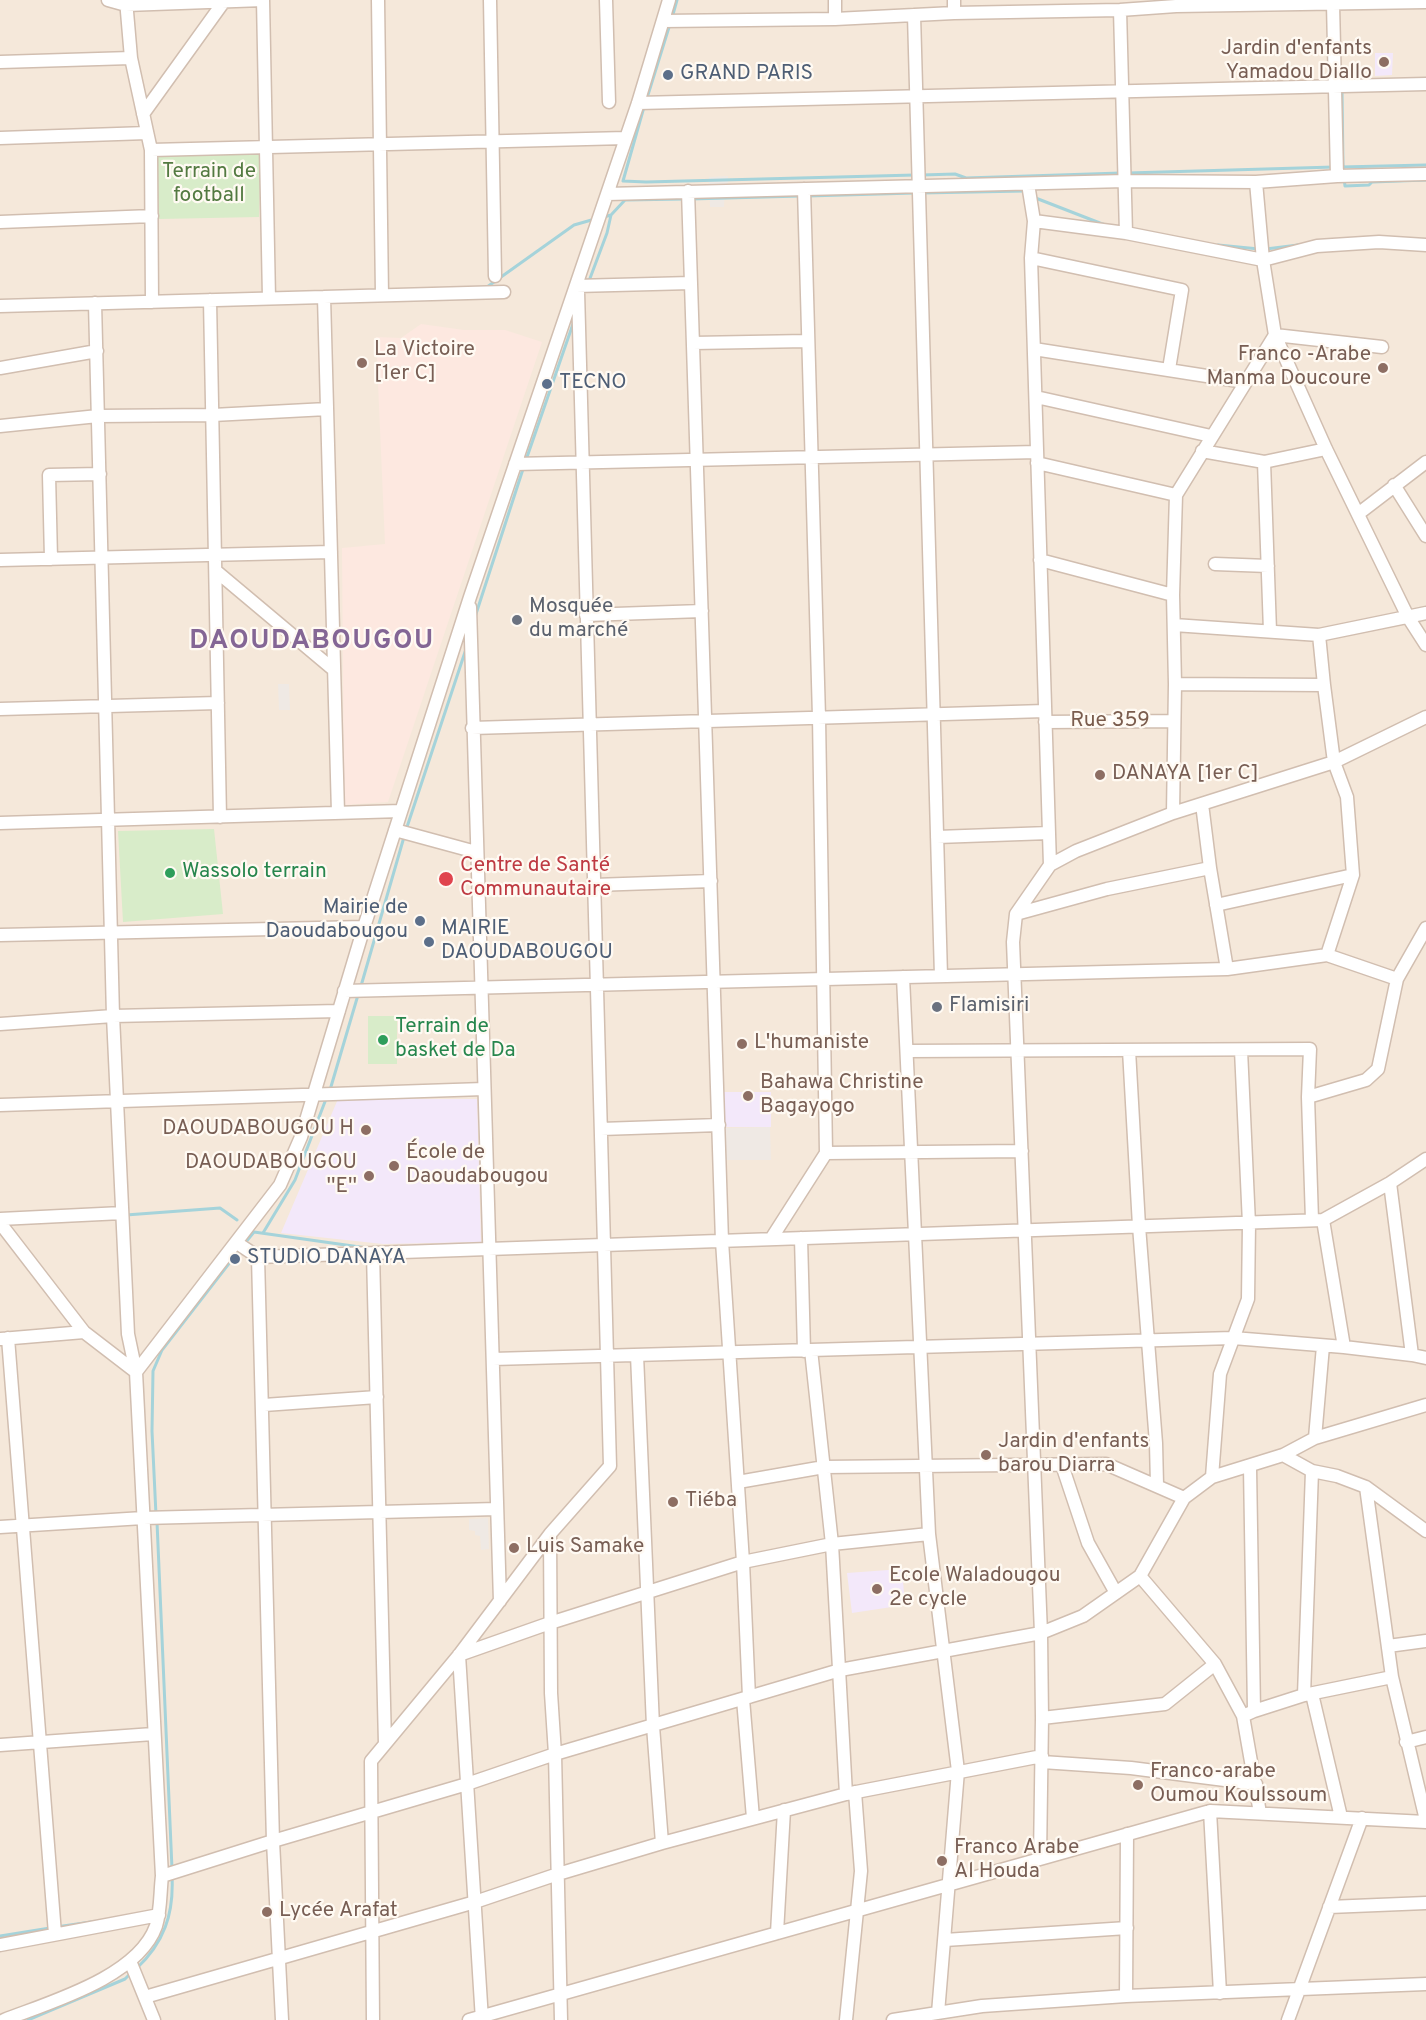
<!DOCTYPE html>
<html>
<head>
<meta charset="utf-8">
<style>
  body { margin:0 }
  canvas { display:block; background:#fdf6ec }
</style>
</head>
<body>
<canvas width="1426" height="2020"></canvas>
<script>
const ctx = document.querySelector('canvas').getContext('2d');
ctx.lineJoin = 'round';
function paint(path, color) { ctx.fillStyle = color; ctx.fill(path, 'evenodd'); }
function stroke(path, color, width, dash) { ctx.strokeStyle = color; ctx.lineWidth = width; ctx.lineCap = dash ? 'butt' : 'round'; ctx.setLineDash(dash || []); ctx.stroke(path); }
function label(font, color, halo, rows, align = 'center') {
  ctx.font = font + ' Overpass,sans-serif'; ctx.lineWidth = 4.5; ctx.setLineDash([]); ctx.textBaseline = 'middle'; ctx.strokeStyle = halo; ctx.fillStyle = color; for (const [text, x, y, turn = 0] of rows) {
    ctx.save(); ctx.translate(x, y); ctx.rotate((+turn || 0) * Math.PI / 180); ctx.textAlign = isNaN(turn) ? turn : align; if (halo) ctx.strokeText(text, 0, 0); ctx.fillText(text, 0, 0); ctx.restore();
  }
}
const residential = new Path2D(`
  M 0,0 L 1426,0 L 1426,2020 L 0,2020 Z`);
const commercial = new Path2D(`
  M 421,324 L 464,330 L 505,330 L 542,342 L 388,802 L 344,805 L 342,548 L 385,544 L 376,337 L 401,338 Z`);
const industrial = new Path2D(`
  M 728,176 L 728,183 L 725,184 L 724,207 L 710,207 L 709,177 Z
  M 278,684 L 289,684 L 290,710 L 279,710 Z
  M 770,1127 L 771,1160 L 725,1160 L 723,1128 Z
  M 488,1518 L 489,1549 L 481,1550 L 480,1536 L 475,1535 L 475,1531 L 469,1530 L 469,1519 Z`);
const education = new Path2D(`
  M 1375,53 L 1393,53 L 1392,75 L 1375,76 Z
  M 724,1092 L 771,1092 L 771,1127 L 725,1127 Z
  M 338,1099 L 477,1099 L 481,1242 L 383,1244 L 281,1233 Z
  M 902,1569 L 905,1605 L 852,1613 L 847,1573 Z`);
const green = new Path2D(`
  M 261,151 L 259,217 L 159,219 L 156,153 Z
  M 214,829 L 223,914 L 123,922 L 118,831 Z
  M 368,1016 L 397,1016 L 397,1064 L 368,1064 Z`);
const stream = new Path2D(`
  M 672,18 L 677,0
  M 1342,91 L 1343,168
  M 647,98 L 670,24
  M 644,107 L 623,181 L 646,182 L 915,175
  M 1341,167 L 1426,165
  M 1128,173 L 1334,167
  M 922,175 L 955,174 L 966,178 L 1121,173
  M 1344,178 L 1345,186 L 1369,185 L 1372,182 L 1426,180
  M 921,193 L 1025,191
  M 807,196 L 915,193
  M 1033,197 L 1105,225
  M 690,199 L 801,196
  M 604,217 L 611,215 L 625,200 L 684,199
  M 1218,245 L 1259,249
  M 1266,249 L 1298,245
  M 589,281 L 607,233 L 611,215
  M 487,287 L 574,225 L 595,219
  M 526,460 L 574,321
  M 475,617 L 524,466
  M 406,830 L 467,646
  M 361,986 L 404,837
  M 330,1090 L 358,995
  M 126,1215 L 220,1208 L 237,1220
  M 263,1233 L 295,1180 L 326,1099
  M 245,1243 L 254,1232 L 367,1248
  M 156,1515 L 152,1431 L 153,1371 L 162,1350 L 241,1248
  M 157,1522 L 172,1869
  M 56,1927 L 91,1922
  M 0,1936 L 50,1928
  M 136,1969 C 164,1943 174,1914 172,1876
  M 28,2020 L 125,1979 L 131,1973`);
const minor = new Path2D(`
  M 108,0 L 126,5 L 263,0
  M 126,0 L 131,58 L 151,150 L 152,302
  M 263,0 L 269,298
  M 378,0 L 382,295
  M 490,0 L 495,276
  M 606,0 L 609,102
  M 835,0 L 835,19
  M 954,0 L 954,13
  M 1333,4 L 1337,176
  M 1120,10 L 1126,233
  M 914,15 L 941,976
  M 663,21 L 835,19 L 954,13 L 1120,10 L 1176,6 L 1426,2
  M 0,62 L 131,58
  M 638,103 L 1426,84
  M 143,114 L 225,0
  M 0,138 L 147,133
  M 151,150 L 626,138
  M 1256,182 L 1263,260 L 1275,335 L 1326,449 L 1408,617 L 1426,645
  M 1028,184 L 1034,221 L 1031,258 L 1050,865
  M 688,191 L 722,1241 L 743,1562 L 749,1697
  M 607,194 L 1125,181 L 1256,182 L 1337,176 L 1426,174
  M 1034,221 L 1126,233 L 1263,260 L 1317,246 L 1379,242 L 1426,245
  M 0,222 L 152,216
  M 1031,258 L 1182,290 L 1169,369
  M 576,286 L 691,283
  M 324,297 L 338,813
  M 210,300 L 220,817
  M 95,303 L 113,1016 L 128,1334 L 136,1372
  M 0,306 L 504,292
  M 693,343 L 807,341
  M 1034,349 L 1245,382
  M 0,368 L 97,351
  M 1036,397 L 1211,436
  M 0,426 L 98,416 L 213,415 L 327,409
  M 1202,451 L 1264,462 L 1326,449
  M 1264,462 L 1270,631
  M 1037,463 L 1176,495
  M 515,464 L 1037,452
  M 1394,485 L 1426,536
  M 1358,514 L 1426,462
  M 51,559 L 49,475 L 100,474
  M 0,560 L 331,552
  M 1040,560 L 1173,595
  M 1215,564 L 1268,566
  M 216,571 L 334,670
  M 470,607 L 500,1601
  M 586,615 L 702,611
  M 1174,625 L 1319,635 L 1426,613
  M 1175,684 L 1324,685 L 1319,635
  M 1324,685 L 1334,762 L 1347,797 L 1353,875 L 1327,955
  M 0,709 L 218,703
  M 1045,722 L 1174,721
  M 472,728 L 1045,711
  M 1202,804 L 1210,868
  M 1173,813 L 1175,684 L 1173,595 L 1176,495 L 1275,335 L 1382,347
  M 0,823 L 401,811
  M 395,830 L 476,852
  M 937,837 L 1049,833
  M 594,885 L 711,881
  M 1216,905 L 1353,875
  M 1016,914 L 1107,889 L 1210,868 L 1227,969
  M 0,935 L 364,927
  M 903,977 L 929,1534 L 958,1771 L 938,2013
  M 344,991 L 1227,969 L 1327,955 L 1397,979
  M 0,1024 L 113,1016 L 339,1011
  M 1129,1050 L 1139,1226 L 1156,1443 L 1157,1485
  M 907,1051 L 1310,1049 L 1308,1097 L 1312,1220
  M 1308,1097 L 1366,1080 L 1378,1069 L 1397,979 L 1426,928
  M 0,1105 L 484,1089
  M 601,1129 L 719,1125
  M 826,1153 L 1022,1151
  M 1390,1183 L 1412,1355
  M 0,1219 L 122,1213
  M 1323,1220 L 1390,1183 L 1426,1159
  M 0,1223 L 84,1332 L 136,1372
  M 801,1238 L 804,1351
  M 771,1239 L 826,1153 L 819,717 L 804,189
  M 237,1243 L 258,1257 L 1323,1220 L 1344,1347
  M 373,1253 L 385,1744
  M 258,1257 L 273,1841 L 282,2020
  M 8,1338 L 55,1934
  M 1,1339 L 84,1332
  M 811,1350 L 832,1544 L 846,1794
  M 637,1355 L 653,1726 L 662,1843
  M 493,1359 L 1233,1338 L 1344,1347 L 1412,1355 L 1426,1358
  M 264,1405 L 377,1397
  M 1315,1438 L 1323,1346
  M 1283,1455 L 1312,1471 L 1337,1476 L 1366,1487 L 1426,1531
  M 1062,1465 L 1088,1543 L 1116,1593
  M 1250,1467 L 1254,1711 L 1243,1716 L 1260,1813
  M 1212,1477 L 1220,1374 L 1248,1299 L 1249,1224 L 1241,1050
  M 738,1482 L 824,1467 L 1106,1464 L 1184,1498
  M 1366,1487 L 1392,1677 L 1426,1820
  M 0,1527 L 143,1518 L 497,1509
  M 550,1534 L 551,1693 L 555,1754 L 561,2020
  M 1140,1576 L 1215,1664 L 1243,1716
  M 1388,1646 L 1426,1641
  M 1312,1694 L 1341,1817
  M 1304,1695 L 1312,1471
  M 743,1699 L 753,1818
  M 1254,1711 L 1304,1695 L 1392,1677
  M 1042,1718 L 1165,1704 L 1215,1664
  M 1406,1742 L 1426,1737
  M 0,1745 L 153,1734
  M 1042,1762 L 1131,1768 L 1256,1784
  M 1210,1811 L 1220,1993
  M 1040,1859 L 1042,1718 L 1041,1633 L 1013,942 L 1016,914 L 1050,865 L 1076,851 L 1173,813 L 1334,762 L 1426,717
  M 162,1876 L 273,1841 L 467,1784 L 555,1754 L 840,1670 L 1041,1633 L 1083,1616 L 1140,1576 L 1184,1498 L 1212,1477 L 1283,1455 L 1315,1438 L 1426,1405
  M 1329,1907 L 1426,1903
  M 777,1933 L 784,1810
  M 945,1940 L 1127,1928
  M 0,1945 L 159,1915
  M 130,1961 L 154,2020
  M 1126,1996 L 1127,1834
  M 145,1997 L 475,1902 L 558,1874 L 662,1843 L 846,1794 L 1042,1756
  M 4,2020 C 50,2002 138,1977 156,1926 C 161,1910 160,1892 162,1876 L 136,1372 L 280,1185 L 301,1137 L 364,927 L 470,597 L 638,103 L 669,0
  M 373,2020 L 371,1761 L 459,1655 L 550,1534 L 610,1466 L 578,291
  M 469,2020 L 1210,1811 L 1426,1822
  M 482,2020 L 459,1655 L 550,1623 L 743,1562 L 832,1544 L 929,1534
  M 846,2020 L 861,1871 L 855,1792
  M 893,2020 L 982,2006 L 1126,1996 L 1426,1984
  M 1288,2020 L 1362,1818`);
const markers = [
  [1384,62,6,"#8d6e63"],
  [668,75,6,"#5c6f8a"],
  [362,363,6,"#8d6e63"],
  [1383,368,6,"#8d6e63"],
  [547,384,6,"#5c6f8a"],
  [517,620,6,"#6b7280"],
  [1100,775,6,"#8d6e63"],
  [170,873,6,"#2e9e5b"],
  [446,879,8,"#e0444e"],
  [420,921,6,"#5c6f8a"],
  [429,942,6,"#5c6f8a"],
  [937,1007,6,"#6b7280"],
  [383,1040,6,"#2e9e5b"],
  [742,1044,6,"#8d6e63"],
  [748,1096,6,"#8d6e63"],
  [366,1130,6,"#8d6e63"],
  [394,1166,6,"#8d6e63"],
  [369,1176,6,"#8d6e63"],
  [235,1259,6,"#5c6f8a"],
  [986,1455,6,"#8d6e63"],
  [673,1502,6,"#8d6e63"],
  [514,1548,6,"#8d6e63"],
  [877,1589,6,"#8d6e63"],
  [1138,1785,6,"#8d6e63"],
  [942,1861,6,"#8d6e63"],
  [267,1912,6,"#8d6e63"]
];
const educationNames = [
  ["Jardin d'enfants",1372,50,"right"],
  ["Yamadou Diallo",1372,74,"right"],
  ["La Victoire",374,351],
  ["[1er C]",374,375],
  ["Franco -Arabe",1371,356,"right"],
  ["Manma Doucoure",1371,380,"right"],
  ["DANAYA [1er C]",1112,775],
  ["L'humaniste",754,1044],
  ["Bahawa Christine",760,1084],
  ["Bagayogo",760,1108],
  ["DAOUDABOUGOU H",354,1130,"right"],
  ["École de",406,1154],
  ["Daoudabougou",406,1178],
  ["DAOUDABOUGOU",357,1164,"right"],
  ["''E''",357,1188,"right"],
  ["Jardin d'enfants",998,1443],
  ["barou Diarra",998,1467],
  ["Tiéba",685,1502],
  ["Luis Samake",526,1548],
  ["Ecole Waladougou",889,1577],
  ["2e cycle",889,1601],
  ["Franco-arabe",1150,1773],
  ["Oumou Koulssoum",1150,1797],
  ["Franco Arabe",954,1849],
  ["Al Houda",954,1873],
  ["Lycée Arafat",279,1912]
];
const serviceNames = [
  ["GRAND PARIS",680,75],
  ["TECNO",559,384],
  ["Mairie de",408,909,"right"],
  ["Daoudabougou",408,933,"right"],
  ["MAIRIE",441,930],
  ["DAOUDABOUGOU",441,954],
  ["STUDIO DANAYA",247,1259]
];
const parkNames = [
  ["Terrain de",209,173],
  ["football",209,197]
];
const worshipNames = [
  ["Mosquée",529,608],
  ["du marché",529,632],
  ["Flamisiri",949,1007]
];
const streetNames = [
  ["Rue 359",1110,722]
];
const healthNames = [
  ["Centre de Santé",460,867],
  ["Communautaire",460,891]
];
const leisureNames = [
  ["Wassolo terrain",182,873],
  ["Terrain de",395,1028],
  ["basket de Da",395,1052]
];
const districtNames = [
  ["DAOUDABOUGOU",312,643]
];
paint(residential, '#f5e8da');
paint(commercial, '#fde8e0');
paint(industrial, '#efe9e4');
paint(education, '#f3e8fa');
paint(green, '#d8ecc9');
stroke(stream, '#a5d3da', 3);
stroke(minor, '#d1beb0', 15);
stroke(minor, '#fff', 12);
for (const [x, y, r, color] of markers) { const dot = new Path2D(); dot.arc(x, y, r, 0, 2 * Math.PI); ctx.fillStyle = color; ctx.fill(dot); stroke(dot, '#fffaf3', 2); }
label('21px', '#785e54', '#fffaf3', educationNames, 'left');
label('21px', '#4e5e75', '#fffaf3', serviceNames, 'left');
label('21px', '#537a41', '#fffaf3', parkNames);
label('21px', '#5b616d', '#fffaf3', worshipNames, 'left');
label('21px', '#7a5c4d', '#fffaf3', streetNames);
label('21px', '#be3a42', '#fffaf3', healthNames, 'left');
label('21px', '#27864d', '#fffaf3', leisureNames, 'left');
ctx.letterSpacing = '1.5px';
label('bold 27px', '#846695', '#fffaf3', districtNames);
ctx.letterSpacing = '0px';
</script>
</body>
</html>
